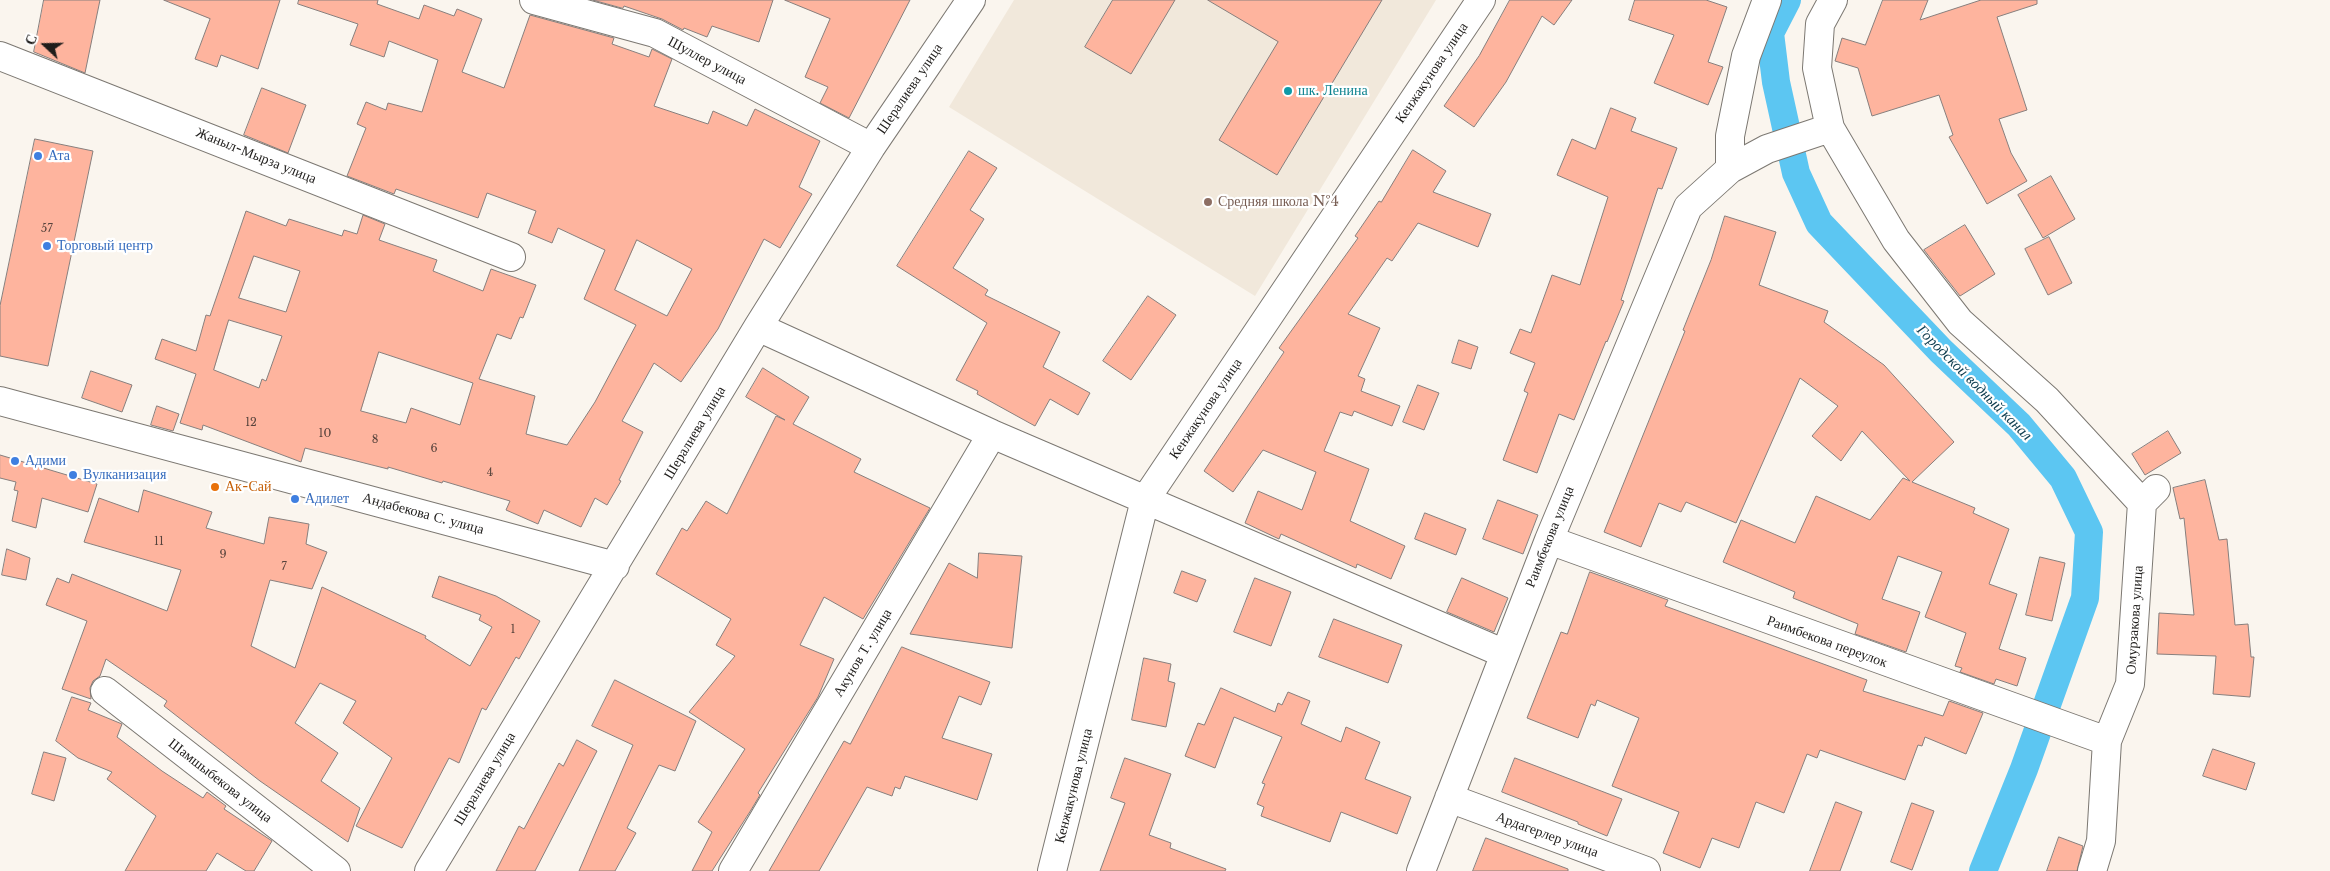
<!DOCTYPE html>
<html>
<head>
<meta charset="utf-8">
<style>
  body { margin:0 }
  #map { position:relative; width:2330px; height:871px; overflow:hidden; background:#faf5ee; font-family:"Libre Baskerville",serif }
  canvas { display:block }
  .north { position:absolute; left:20px; top:20px; width:50px; height:50px; -webkit-text-stroke:4px #fff; paint-order:stroke; rotate:291deg; font-size:14px; font-weight:700; line-height:20px; text-align:center; color:#1f1d1b }
  .north::after { content:''; display:block; margin:auto; width:18px; height:22px; background:#1f1d1b; clip-path:polygon(50% 0,100% 100%,50% 72%,0 100%) }
</style>
</head>
<body>
<div id="map">
<canvas width="2330" height="871"></canvas>
<div class="north">С</div>
</div>
<script>
const ctx = document.querySelector('canvas').getContext('2d');
ctx.lineJoin = 'round';
function paint(path, color) { ctx.fillStyle = color; ctx.fill(path, 'evenodd'); }
function stroke(path, color, width, dash) { ctx.strokeStyle = color; ctx.lineWidth = width; ctx.lineCap = dash ? 'butt' : 'round'; ctx.setLineDash(dash || []); ctx.stroke(path); }
function label(font, color, halo, rows, align = 'center') {
  ctx.font = font + ' "Libre Baskerville",serif'; ctx.lineWidth = 4.5; ctx.setLineDash([]); ctx.textBaseline = 'middle'; ctx.strokeStyle = halo; ctx.fillStyle = color; for (const [text, x, y, turn = 0] of rows) {
    ctx.save(); ctx.translate(x, y); ctx.rotate((+turn || 0) * Math.PI / 180); ctx.textAlign = isNaN(turn) ? turn : align; if (halo) ctx.strokeText(text, 0, 0); ctx.fillText(text, 0, 0); ctx.restore();
  }
}
const built = new Path2D(`
  M 1014,0 L 1436,0 L 1255,296 L 949,107 Z`);
const canal = new Path2D(`
  M 1787,0 L 1770,33 L 1776,82 L 1796,173 L 1819,223 L 1941,351 L 2019,425 L 2063,478 L 2089,532 L 2085,598 L 2024,769 L 1983,871`);
const building = new Path2D(`
  M 44,0 L 100,0 L 85,73 L 34,52 Z
  M 164,0 L 280,0 L 258,69 L 221,55 L 217,67 L 195,59 L 210,19 Z
  M 299,0 L 378,0 L 377,4 L 419,19 L 424,5 L 454,16 L 457,9 L 482,19 L 462,72 L 504,88 L 530,15 L 614,38 L 612,44 L 649,57 L 652,49 L 672,59 L 654,106 L 708,124 L 713,111 L 747,126 L 755,109 L 820,141 L 799,187 L 812,194 L 780,248 L 764,239 L 718,329 L 681,382 L 654,363 L 622,421 L 643,432 L 619,480 L 621,481 L 607,505 L 595,498 L 581,527 L 544,510 L 538,524 L 506,510 L 510,501 L 443,481 L 442,483 L 388,467 L 388,469 L 305,448 L 301,462 L 203,425 L 202,430 L 180,423 L 196,374 L 155,359 L 162,339 L 196,351 L 206,315 L 210,316 L 246,211 L 286,226 L 289,219 L 342,236 L 344,230 L 357,234 L 363,215 L 385,224 L 379,240 L 437,260 L 433,271 L 483,291 L 491,269 L 536,285 L 523,318 L 520,317 L 511,339 L 497,334 L 479,379 L 535,396 L 526,434 L 567,445 L 595,402 L 636,325 L 584,299 L 605,250 L 558,228 L 552,243 L 528,233 L 536,211 L 487,193 L 478,218 L 396,189 L 394,194 L 347,176 L 366,128 L 357,124 L 366,102 L 386,110 L 388,103 L 422,112 L 438,60 L 389,41 L 384,57 L 350,45 L 358,24 L 298,4 ZM 637,240 L 692,269 L 667,316 L 615,290 ZM 254,256 L 300,271 L 286,312 L 239,298 ZM 229,320 L 282,336 L 266,381 L 262,379 L 259,388 L 214,370 ZM 379,352 L 473,383 L 460,425 L 411,408 L 406,423 L 361,411 Z
  M 593,0 L 773,0 L 759,42 L 712,26 L 707,37 L 684,28 L 683,30 L 662,19 L 624,6 L 623,8 Z
  M 785,0 L 910,0 L 849,118 L 820,103 L 828,87 L 805,77 L 830,19 Z
  M 1113,0 L 1175,0 L 1131,74 L 1085,47 Z
  M 1208,0 L 1382,0 L 1277,175 L 1219,140 L 1278,42 Z
  M 1510,0 L 1572,0 L 1554,25 L 1542,16 L 1506,82 L 1474,127 L 1444,106 L 1479,56 Z
  M 1635,0 L 1706,0 L 1727,7 L 1708,62 L 1723,67 L 1708,105 L 1654,83 L 1674,35 L 1629,20 Z
  M 1883,0 L 1928,0 L 1920,20 L 1981,0 L 2037,0 L 2037,4 L 1997,17 L 2027,110 L 1999,119 L 2011,153 L 2027,181 L 1987,204 L 1949,137 L 1953,135 L 1939,95 L 1872,116 L 1858,68 L 1835,61 L 1842,38 L 1865,45 Z
  M 262,88 L 306,105 L 288,153 L 244,135 Z
  M 1611,108 L 1636,118 L 1631,131 L 1677,148 L 1662,189 L 1658,188 L 1621,300 L 1624,301 L 1607,342 L 1606,341 L 1574,420 L 1559,414 L 1537,473 L 1503,460 L 1528,393 L 1524,391 L 1535,363 L 1510,353 L 1520,329 L 1531,333 L 1552,275 L 1580,285 L 1608,197 L 1557,175 L 1572,139 L 1595,149 Z
  M 35,139 L 93,151 L 48,366 L 0,356 L 0,306 Z
  M 1413,150 L 1446,171 L 1433,192 L 1491,214 L 1478,247 L 1418,223 L 1392,261 L 1387,258 L 1348,314 L 1380,328 L 1358,376 L 1365,379 L 1361,391 L 1400,406 L 1392,426 L 1354,411 L 1352,416 L 1340,412 L 1324,451 L 1369,469 L 1350,521 L 1405,546 L 1391,579 L 1357,564 L 1356,568 L 1281,534 L 1279,539 L 1245,523 L 1258,491 L 1302,510 L 1316,472 L 1263,450 L 1233,492 L 1204,471 L 1284,352 L 1279,348 L 1358,238 L 1355,236 L 1379,201 L 1381,202 Z
  M 969,151 L 997,168 L 970,210 L 984,219 L 953,268 L 988,290 L 985,295 L 1060,332 L 1043,367 L 1090,393 L 1078,415 L 1050,399 L 1035,426 L 977,394 L 978,391 L 956,380 L 987,323 L 897,266 Z
  M 2051,176 L 2075,219 L 2043,238 L 2018,195 Z
  M 1725,216 L 1776,232 L 1759,285 L 1828,311 L 1824,322 L 1884,365 L 1954,442 L 1912,482 L 1975,508 L 1973,513 L 2009,529 L 1989,584 L 2017,594 L 1999,649 L 2026,658 L 2017,686 L 1996,679 L 1994,684 L 1960,672 L 1962,668 L 1955,666 L 1966,633 L 1925,617 L 1942,572 L 1898,556 L 1882,599 L 1920,612 L 1906,652 L 1855,634 L 1858,624 L 1793,598 L 1795,592 L 1723,562 L 1741,520 L 1795,543 L 1816,496 L 1870,520 L 1903,478 L 1910,481 L 1862,431 L 1841,461 L 1812,436 L 1838,406 L 1800,378 L 1736,523 L 1686,502 L 1681,512 L 1659,503 L 1641,547 L 1604,532 L 1685,331 L 1683,330 L 1711,260 Z
  M 1965,225 L 1995,274 L 1960,296 L 1924,250 Z
  M 2049,237 L 2072,283 L 2048,295 L 2025,249 Z
  M 1148,296 L 1176,315 L 1131,380 L 1103,361 Z
  M 1459,340 L 1478,347 L 1471,369 L 1452,363 Z
  M 763,368 L 809,397 L 793,424 L 861,459 L 854,472 L 930,508 L 863,619 L 824,597 L 800,645 L 834,659 L 818,697 L 758,793 L 760,795 L 751,810 L 712,871 L 692,871 L 712,832 L 698,822 L 745,749 L 689,712 L 735,656 L 716,645 L 731,619 L 656,574 L 682,528 L 687,531 L 706,501 L 727,514 L 776,416 L 785,420 L 746,397 Z
  M 91,371 L 132,385 L 122,412 L 82,398 Z
  M 1418,385 L 1439,393 L 1424,430 L 1403,422 Z
  M 157,406 L 179,414 L 173,431 L 151,425 Z
  M 2168,431 L 2181,453 L 2145,475 L 2132,454 Z
  M 0,455 L 97,484 L 88,512 L 42,498 L 36,528 L 12,521 L 18,491 L 14,490 L 16,482 L 0,478 Z
  M 2205,480 L 2219,540 L 2227,539 L 2235,625 L 2248,624 L 2251,657 L 2254,657 L 2250,697 L 2213,694 L 2216,656 L 2157,654 L 2159,613 L 2194,615 L 2184,518 L 2180,519 L 2173,488 Z
  M 144,490 L 212,512 L 206,528 L 264,544 L 269,517 L 309,524 L 306,544 L 327,552 L 312,589 L 270,580 L 251,646 L 295,668 L 322,587 L 426,636 L 425,638 L 470,666 L 492,627 L 479,620 L 481,615 L 432,597 L 439,576 L 496,596 L 540,621 L 519,659 L 516,657 L 486,710 L 482,708 L 459,763 L 449,758 L 402,848 L 356,826 L 392,758 L 343,723 L 356,701 L 320,683 L 295,723 L 338,753 L 321,781 L 360,808 L 348,842 L 260,781 L 164,706 L 167,701 L 106,659 L 100,676 L 93,681 L 90,688 L 91,699 L 62,689 L 87,621 L 46,605 L 57,578 L 69,583 L 72,574 L 167,611 L 181,570 L 84,542 L 99,498 L 138,512 Z
  M 1498,500 L 1538,515 L 1523,554 L 1483,539 Z
  M 1425,513 L 1466,529 L 1456,555 L 1415,539 Z
  M 7,549 L 30,558 L 26,580 L 2,575 Z
  M 979,553 L 1022,556 L 1012,648 L 910,634 L 949,563 L 977,578 Z
  M 2040,557 L 2065,563 L 2052,621 L 2026,615 Z
  M 1182,571 L 1206,580 L 1197,602 L 1174,593 Z
  M 1590,572 L 1668,600 L 1665,606 L 1867,680 L 1863,691 L 1943,716 L 1949,701 L 1983,713 L 1966,754 L 1925,737 L 1922,746 L 1918,745 L 1905,780 L 1820,750 L 1817,758 L 1807,754 L 1784,813 L 1756,802 L 1739,848 L 1712,838 L 1700,868 L 1663,853 L 1679,812 L 1612,786 L 1639,718 L 1597,700 L 1595,706 L 1591,704 L 1578,738 L 1527,718 L 1561,632 L 1567,634 Z
  M 1255,578 L 1291,592 L 1271,646 L 1234,632 Z
  M 1462,578 L 1508,598 L 1494,632 L 1447,612 Z
  M 1334,619 L 1402,645 L 1388,683 L 1319,657 Z
  M 902,647 L 990,682 L 981,705 L 959,696 L 942,738 L 992,754 L 977,800 L 905,776 L 900,789 L 895,787 L 892,796 L 867,787 L 819,871 L 769,871 L 844,741 L 850,744 Z
  M 1144,658 L 1171,664 L 1168,681 L 1175,683 L 1166,727 L 1132,720 Z
  M 615,680 L 696,721 L 675,771 L 659,765 L 627,828 L 636,833 L 615,871 L 579,871 L 633,745 L 592,726 Z
  M 1221,688 L 1275,712 L 1278,703 L 1282,705 L 1288,692 L 1310,701 L 1301,724 L 1341,742 L 1346,727 L 1380,742 L 1365,779 L 1411,797 L 1397,834 L 1341,812 L 1330,842 L 1261,816 L 1264,807 L 1257,804 L 1265,784 L 1262,783 L 1282,737 L 1234,717 L 1215,768 L 1185,756 L 1198,723 L 1204,725 Z
  M 72,697 L 91,703 L 88,710 L 122,724 L 117,737 L 162,771 L 203,798 L 207,792 L 226,806 L 224,809 L 272,841 L 254,871 L 246,871 L 217,853 L 206,871 L 125,871 L 156,816 L 107,779 L 112,772 L 78,758 L 56,741 Z
  M 577,740 L 597,751 L 535,871 L 496,871 L 519,826 L 524,829 L 559,763 L 563,766 Z
  M 2213,749 L 2255,763 L 2246,790 L 2203,776 Z
  M 44,752 L 66,758 L 54,801 L 32,794 Z
  M 1125,758 L 1171,774 L 1149,835 L 1171,843 L 1170,848 L 1226,869 L 1225,871 L 1100,871 L 1125,803 L 1111,798 Z
  M 1515,758 L 1622,799 L 1607,836 L 1578,824 L 1578,822 L 1502,792 Z
  M 1836,802 L 1862,812 L 1840,871 L 1810,871 Z
  M 1912,803 L 1934,811 L 1912,870 L 1891,862 Z
  M 2059,837 L 2083,846 L 2077,871 L 2047,871 Z
  M 1486,838 L 1568,869 L 1568,871 L 1473,871 Z`);
const minor = new Path2D(`
  M 534,0 L 655,33 L 871,147
  M 1833,0 L 1820,24 L 1817,68 L 1830,128 L 1896,240 L 1960,322 L 2047,400 L 2142,503
  M 0,56 L 511,257
  M 1730,169 L 1730,136 L 1746,56 L 1767,0
  M 758,327 L 992,434 L 1503,653
  M 0,401 L 615,566
  M 1549,540 L 2107,741
  M 105,691 L 336,871
  M 1449,798 L 1646,871
  M 429,871 L 758,327 L 871,147 L 971,0
  M 733,871 L 992,434
  M 1052,871 L 1145,500 L 1481,0
  M 1421,871 L 1549,540 L 1688,207 L 1730,169 L 1767,149 L 1830,128
  M 2092,871 L 2101,841 L 2107,741 L 2130,684 L 2142,503 L 2156,489`);
const markers = [
  [1288,91,5,"#0f9aa8"],
  [38,156,5,"#3f7fe0"],
  [1208,202,5,"#8d6e63"],
  [47,246,5,"#3f7fe0"],
  [15,461,5,"#3f7fe0"],
  [73,475,5,"#3f7fe0"],
  [215,487,5,"#e8710a"],
  [295,499,5,"#3f7fe0"]
];
const numberNames = [
  ["57",47,229],
  ["12",251,423],
  ["10",325,434],
  ["8",375,440],
  ["6",434,449],
  ["4",490,473],
  ["11",159,542],
  ["9",223,555],
  ["7",284,567],
  ["1",513,630]
];
const streetNames = [
  ["Шуллер улица",707,61,28],
  ["Кенжакунова улица",1432,73,-56],
  ["Шералиева улица",910,89,-56],
  ["Жаныл-Мырза улица",256,156,22],
  ["Кенжакунова улица",1206,409,-56],
  ["Шералиева улица",695,433,-59],
  ["Андабекова С. улица",423,514,15],
  ["Раимбекова улица",1550,537,-68],
  ["Омурзакова улица",2135,620,-86],
  ["Раимбекова переулок",1827,642,20],
  ["Акунов Т. улица",863,653,-59],
  ["Шералиева улица",485,779,-59],
  ["Шамшыбекова улица",220,781,38],
  ["Кенжакунова улица",1074,786,-76],
  ["Ардагерлер улица",1547,835,20]
];
const cultureNames = [
  ["шк. Ленина",1298,91]
];
const shopNames = [
  ["Ата",48,156],
  ["Торговый центр",57,246],
  ["Адими",25,461],
  ["Вулканизация",83,475],
  ["Адилет",305,499]
];
const educationNames = [
  ["Средняя школа №4",1218,202]
];
const foodNames = [
  ["Ак-Сай",225,487]
];
const waterNames = [
  ["Городской водный канал",1974,383,45]
];
paint(built, '#f1e8db');
stroke(canal, '#5cc6f2', 28);
paint(building, '#feb49e');
stroke(building, '#877f7d', 1);
stroke(minor, '#7c7872', 30);
stroke(minor, '#fff', 28);
for (const [x, y, r, color] of markers) { const dot = new Path2D(); dot.arc(x, y, r, 0, 2 * Math.PI); ctx.fillStyle = color; ctx.fill(dot); stroke(dot, '#fff', 2); }
label('11px', '#57433c', null, numberNames);
label('14px', '#1f1d1b', '#fff', streetNames);
label('14px', '#0d838f', '#fff', cultureNames, 'left');
label('14px', '#366cbe', '#fff', shopNames, 'left');
label('14px', '#785e54', '#fff', educationNames, 'left');
label('14px', '#c56008', '#fff', foodNames, 'left');
label('italic 15px', '#124052', '#fff', waterNames);
</script>
</body>
</html>
